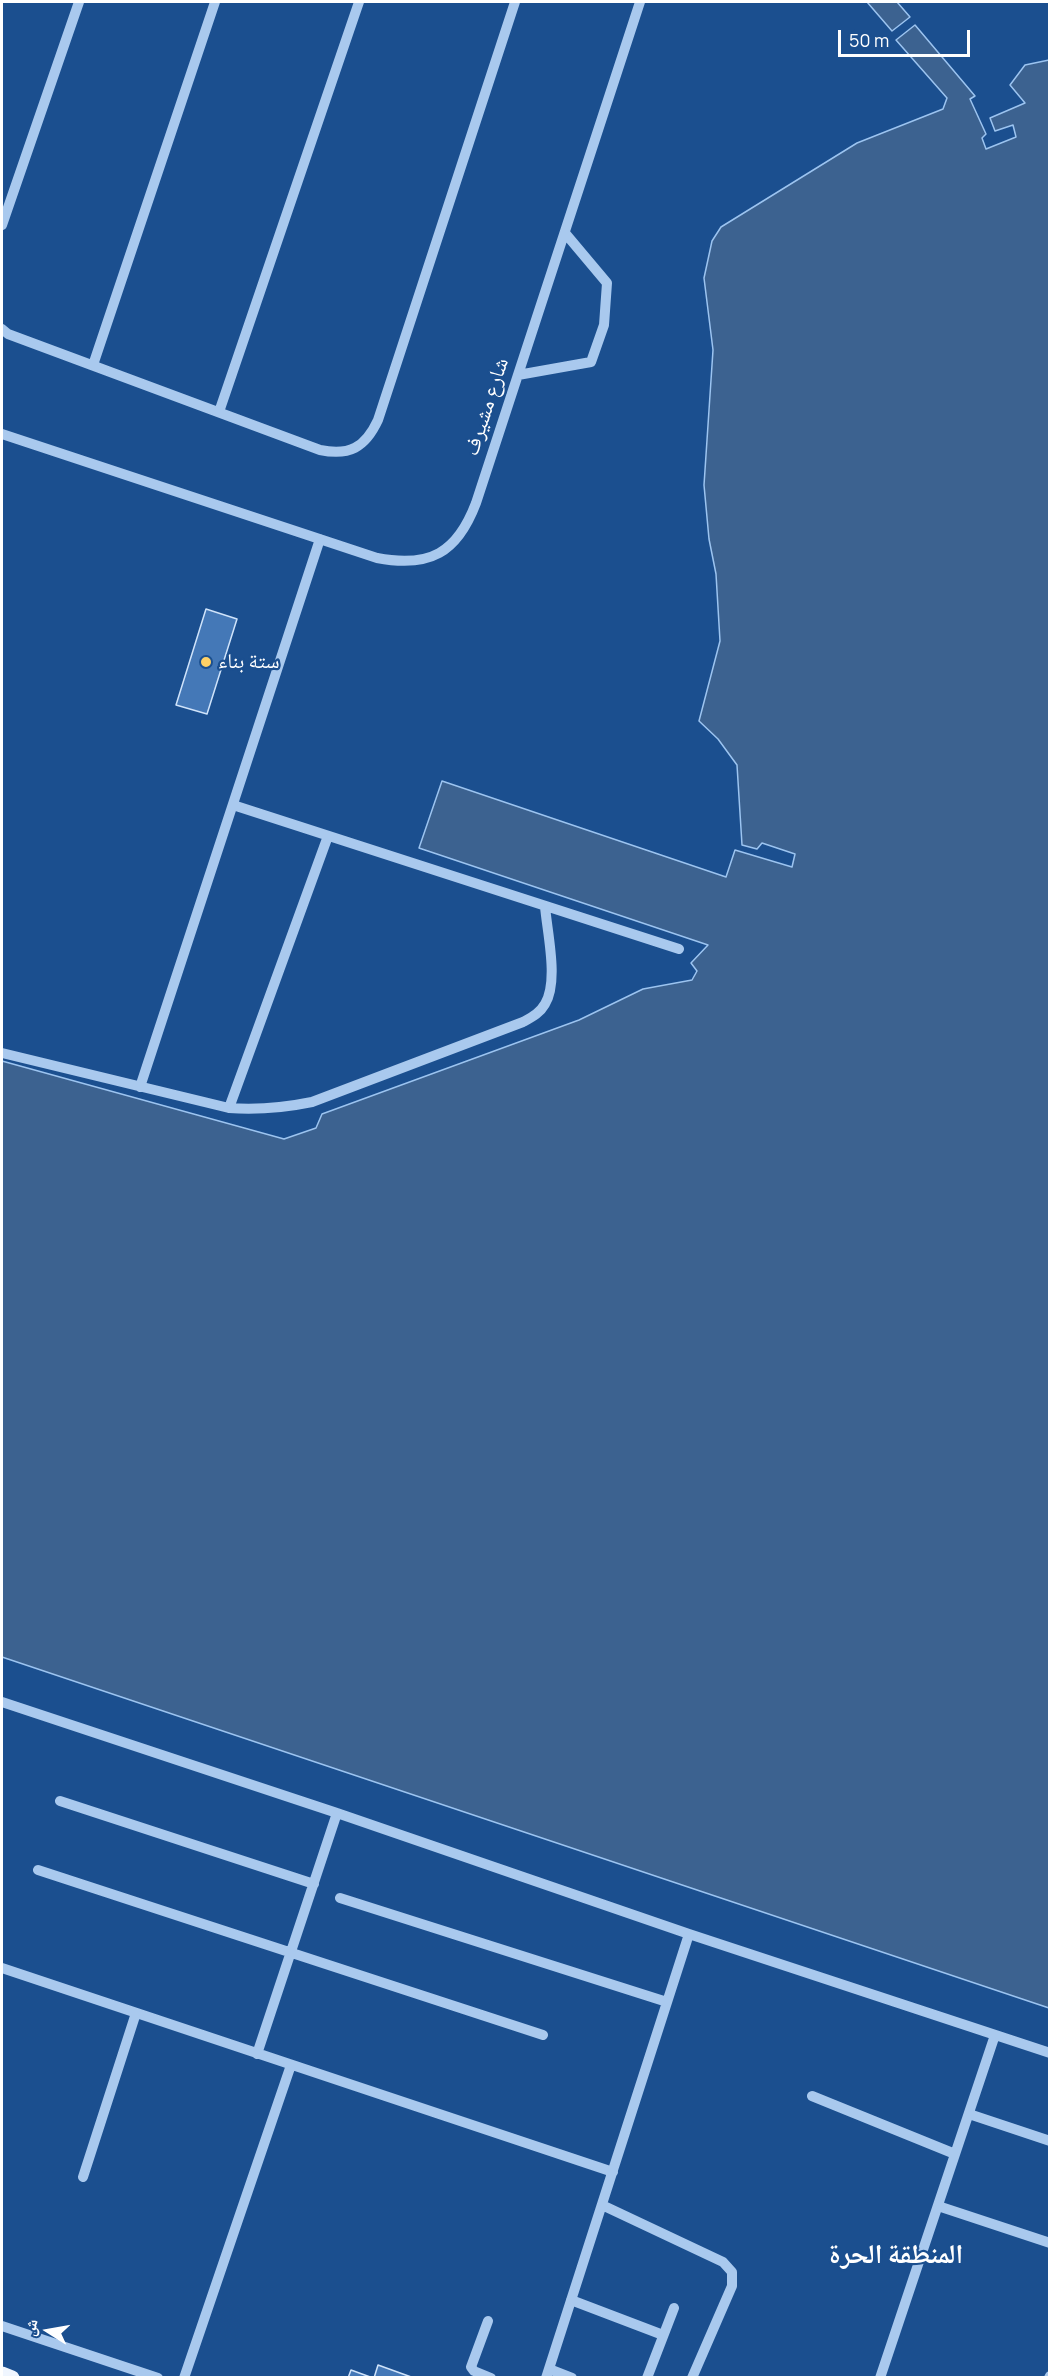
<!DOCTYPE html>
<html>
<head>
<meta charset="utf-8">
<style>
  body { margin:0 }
  #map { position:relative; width:1051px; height:2379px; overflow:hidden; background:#1b4f8f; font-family:Manrope,"Noto Naskh Arabic",sans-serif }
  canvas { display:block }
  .frame { position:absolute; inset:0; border:3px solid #fff; pointer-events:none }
  .north { position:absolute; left:18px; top:2301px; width:60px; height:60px; -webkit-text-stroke:4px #1b4f8f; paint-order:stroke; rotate:281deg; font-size:16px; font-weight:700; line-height:24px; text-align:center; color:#fff }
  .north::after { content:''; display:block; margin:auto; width:21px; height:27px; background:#fff; clip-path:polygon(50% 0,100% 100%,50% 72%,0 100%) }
  .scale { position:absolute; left:838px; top:30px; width:132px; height:27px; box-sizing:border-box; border:3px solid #fff; border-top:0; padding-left:8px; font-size:18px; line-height:21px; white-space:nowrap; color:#fff; -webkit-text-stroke:4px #1b4f8f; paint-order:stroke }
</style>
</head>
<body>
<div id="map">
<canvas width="1051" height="2379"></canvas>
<div class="frame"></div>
<div class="north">ش</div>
<div class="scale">50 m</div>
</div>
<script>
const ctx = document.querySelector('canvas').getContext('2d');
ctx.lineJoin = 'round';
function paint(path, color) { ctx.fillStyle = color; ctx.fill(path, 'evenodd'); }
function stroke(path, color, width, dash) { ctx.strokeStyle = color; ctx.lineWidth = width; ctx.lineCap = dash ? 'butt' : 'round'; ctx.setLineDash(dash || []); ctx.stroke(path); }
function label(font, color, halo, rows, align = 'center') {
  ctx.font = font + ' Manrope,"Noto Naskh Arabic",sans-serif'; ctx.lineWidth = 4.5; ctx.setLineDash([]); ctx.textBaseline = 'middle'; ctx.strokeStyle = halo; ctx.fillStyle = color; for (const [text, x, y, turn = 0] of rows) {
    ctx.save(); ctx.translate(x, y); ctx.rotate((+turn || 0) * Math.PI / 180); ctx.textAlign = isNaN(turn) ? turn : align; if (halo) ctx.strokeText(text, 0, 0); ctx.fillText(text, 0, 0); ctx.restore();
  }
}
const water = new Path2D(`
  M 867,2 L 897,2 L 910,17 L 892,31 Z
  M 915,25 L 975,96 L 970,99 L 986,134 L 982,138 L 986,149 L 1016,137 L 1013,125 L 995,131 L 990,118 L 1025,103 L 1010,85 L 1025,65 L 1049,60 L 1049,2008 L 2,1657 L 2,1061 L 284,1139 L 316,1128 L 322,1114 L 579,1020 L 643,989 L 692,980 L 697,971 L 691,963 L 708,945 L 419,848 L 442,781 L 726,877 L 735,850 L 792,867 L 795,854 L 762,843 L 757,849 L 742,845 L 737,765 L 718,739 L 699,721 L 720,641 L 716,574 L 709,539 L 704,485 L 713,350 L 704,278 L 712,241 L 721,227 L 857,143 L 943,109 L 947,98 L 896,40 Z`);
const building = new Path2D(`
  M 206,609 L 237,619 L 207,714 L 176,705 Z
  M 378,2365 L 414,2378 L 374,2378 Z
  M 351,2370 L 373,2378 L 348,2378 Z`);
const minor = new Path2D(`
  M 2,225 L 79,2
  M 2,329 L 8,334 L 320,450 C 349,456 365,448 378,420 L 515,2
  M 93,365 L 215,2
  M 518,375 L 591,362 L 604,325 L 607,283 L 565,233
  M 219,412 L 359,2
  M 2,434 L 377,558 C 430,568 457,553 476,503 L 640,2
  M 233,805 L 679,949
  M 2,1053 L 229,1108 C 258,1110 283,1108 312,1102 L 523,1022 C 532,1017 540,1013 545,1004 C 559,981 547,932 545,906
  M 140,1087 L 320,539
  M 229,1108 L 328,836
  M 2,1702 L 337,1813 L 689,1934 L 1050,2053
  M 60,1801 L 314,1884
  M 38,1870 L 543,2035
  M 340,1898 L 667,2002
  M 2,1968 L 613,2172
  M 257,2054 L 337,1813
  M 812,2096 L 955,2154
  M 969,2114 L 1050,2141
  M 83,2177 L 136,2013
  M 602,2205 L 723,2262 L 732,2272 L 732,2286 L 692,2378
  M 938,2206 L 1050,2243
  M 571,2300 L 663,2335
  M 488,2321 L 471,2367 L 474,2371 L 491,2378
  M 2,2326 L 158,2378
  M 549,2369 L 572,2378
  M 184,2378 L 291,2065
  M 546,2378 L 689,1934
  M 647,2378 L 674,2308
  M 880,2378 L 995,2035
  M 1049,2378 L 1050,2376`);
const major = new Path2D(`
  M 2,2374 L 12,2378`);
const markers = [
  [206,662,6,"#ffd166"]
];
const streetNames = [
  ["شارع مشيرف",487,407,-72]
];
const poiNames = [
  ["ستة بناء",218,662]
];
const districtNames = [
  ["المنطقة الحرة",896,2255]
];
paint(water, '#3c6290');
stroke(water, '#9cc4f0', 1.5);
paint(building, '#4478b7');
stroke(building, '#cfe3fa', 1.5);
stroke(minor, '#a9c9ee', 10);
stroke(major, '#f0f6ff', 15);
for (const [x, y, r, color] of markers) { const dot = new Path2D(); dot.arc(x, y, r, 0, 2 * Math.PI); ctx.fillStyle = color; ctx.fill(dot); stroke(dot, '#1b4f8f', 2); }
label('21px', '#fff', '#1b4f8f', streetNames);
label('21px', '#fff', '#1b4f8f', poiNames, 'left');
label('bold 27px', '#fff', '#1b4f8f', districtNames);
</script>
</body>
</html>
